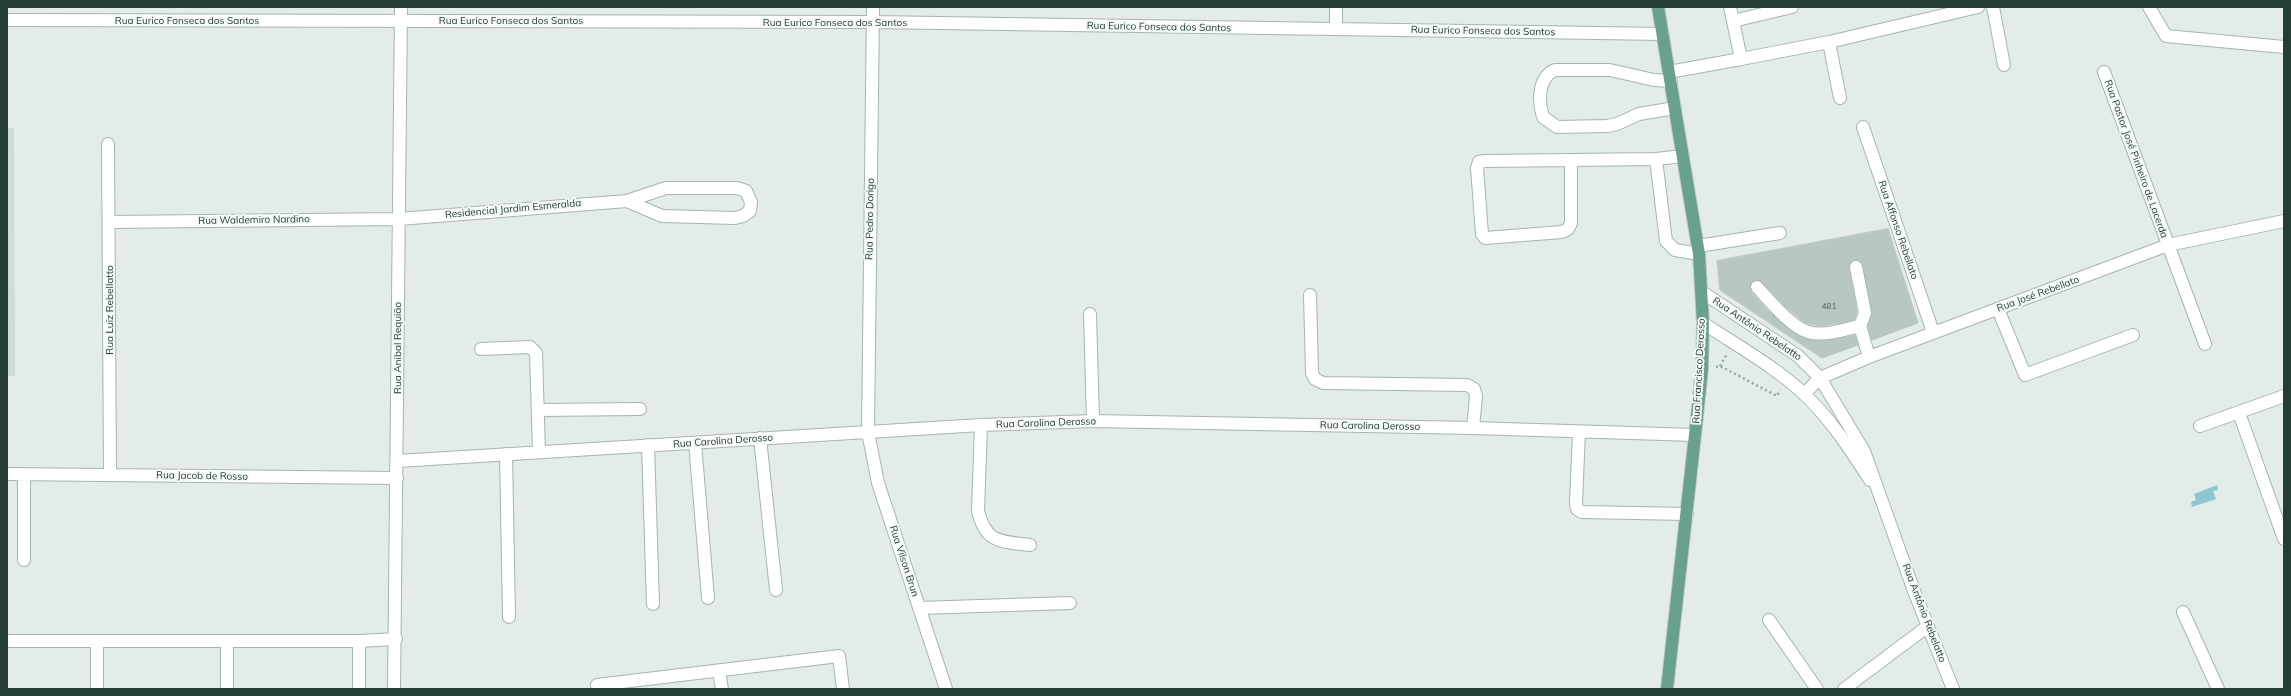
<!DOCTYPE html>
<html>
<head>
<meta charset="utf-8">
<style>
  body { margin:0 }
  #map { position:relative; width:2291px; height:696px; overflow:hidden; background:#e3ece8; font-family:Mulish,sans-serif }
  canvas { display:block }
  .frame { position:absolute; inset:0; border:8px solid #243d35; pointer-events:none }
</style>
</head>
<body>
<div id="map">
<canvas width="2291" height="696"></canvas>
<div class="frame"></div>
</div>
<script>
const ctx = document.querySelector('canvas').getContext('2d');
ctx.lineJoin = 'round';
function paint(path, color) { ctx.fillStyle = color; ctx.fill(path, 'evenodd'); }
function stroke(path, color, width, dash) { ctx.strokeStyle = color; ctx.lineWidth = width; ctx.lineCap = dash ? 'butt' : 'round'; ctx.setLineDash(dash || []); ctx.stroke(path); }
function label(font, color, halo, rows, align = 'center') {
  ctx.font = font + ' Mulish,sans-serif'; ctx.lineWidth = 4; ctx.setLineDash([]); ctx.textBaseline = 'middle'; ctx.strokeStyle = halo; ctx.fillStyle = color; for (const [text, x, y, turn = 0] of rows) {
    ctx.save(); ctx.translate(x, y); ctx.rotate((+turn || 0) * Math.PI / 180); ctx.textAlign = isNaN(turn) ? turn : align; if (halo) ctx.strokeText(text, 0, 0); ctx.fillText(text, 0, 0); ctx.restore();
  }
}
const built = new Path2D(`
  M 7,128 L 14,128 L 15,376 L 7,376 Z`);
const water = new Path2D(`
  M 2217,485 L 2218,490 L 2213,491 L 2216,499 L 2192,507 L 2191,502 L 2196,500 L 2194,494 Z`);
const building = new Path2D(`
  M 1888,229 L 1918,323 L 1872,340 L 1868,326 L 1872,312 L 1863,266 L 1858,260 L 1851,262 L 1849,268 L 1857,312 L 1854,320 L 1839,323 L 1820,326 L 1805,323 L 1786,307 L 1762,282 L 1755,280 L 1750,284 L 1751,292 L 1768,311 L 1798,336 L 1821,341 L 1855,335 L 1858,345 L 1822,358 L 1720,290 L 1717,261 Z`);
const path = new Path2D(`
  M 1720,366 L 1727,354
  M 1716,367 L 1720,366 L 1777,396 L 1780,390`);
const minor = new Path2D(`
  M 873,7 L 868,432 L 878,483 L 946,689
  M 1730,7 L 1733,21
  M 1993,7 L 2004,65
  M 2149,7 L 2166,36 L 2284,47
  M 7,20 L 873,22 L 1663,34
  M 1336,29 L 1336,7
  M 1829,42 L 1840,98
  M 1741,59 L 1829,42 L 1978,7
  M 1669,72 L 1741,59 L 1733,21 L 1792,7
  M 2104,72 L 2205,344
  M 1671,81 L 1654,80 L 1610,70 L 1555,70 C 1538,77 1538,101 1543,117 L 1557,127 L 1607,126 L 1617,124 L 1639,114 L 1675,108
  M 1863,127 L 1933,332
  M 108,144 L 110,475
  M 1656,159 L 1666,241 L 1675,250 L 1699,254
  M 1571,161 L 1571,223 L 1568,229 L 1562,232 L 1485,238 L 1482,234 L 1477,168 L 1479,162 L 1485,161 L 1656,159 L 1683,156
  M 110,222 L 399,219 L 627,201 L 666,188 L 737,188 L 746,191 L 751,202 L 750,211 L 743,216 L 735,218 L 662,216 L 627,201
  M 1698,246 L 1780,233
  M 1856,267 L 1865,313 L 1860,326
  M 1757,287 C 1769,300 1791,327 1808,332 C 1823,337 1845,329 1860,326 L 1869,357
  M 1702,292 L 1798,356 L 1820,378 L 1864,451 L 1914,591 L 1953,689
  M 1310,295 L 1312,373 L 1315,379 L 1323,383 L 1467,385 L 1474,389 L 1476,396 L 1473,428
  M 1998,309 L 2025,375 L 2133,335
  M 1090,314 L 1093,421
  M 1703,323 C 1736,345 1774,366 1803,393 C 1830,418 1850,449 1870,480
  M 481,349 L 530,347 L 536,353 L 539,452
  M 1804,394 L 1820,378 L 1869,357 L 2168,245 L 2284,221
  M 538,410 L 640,409
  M 2239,413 L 2284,539
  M 981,425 L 978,511 C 986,544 1001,541 1030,545
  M 2200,426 L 2284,396
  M 1579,432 L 1576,503 L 1577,509 L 1582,512 L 1687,514
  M 760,438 L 776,590
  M 695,443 L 708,598
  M 648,445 L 653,604
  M 506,454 L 509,617
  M 398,461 L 981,425 L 1093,421 L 1473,428 L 1695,435
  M 7,474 L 397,478
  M 24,474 L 24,560
  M 919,608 L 1070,603
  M 2183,612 L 2218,689
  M 1769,620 L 1817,689
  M 7,641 L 359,641 L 359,689
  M 97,641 L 97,689
  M 359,641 L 396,639
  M 227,642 L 227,689
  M 719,672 L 722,689
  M 394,689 L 401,7
  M 598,689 L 597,685 L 839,656 L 843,689
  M 1844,689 L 1928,626`);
const major = new Path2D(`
  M 1658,7 L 1699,254 L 1703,323 L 1702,369 L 1695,435 L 1667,689`);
const numberNames = [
  ["481",1829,307]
];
const streetNames = [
  ["Rua Eurico Fonseca dos Santos",187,21],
  ["Rua Eurico Fonseca dos Santos",511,21],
  ["Rua Eurico Fonseca dos Santos",835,23],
  ["Rua Eurico Fonseca dos Santos",1159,27,1],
  ["Rua Eurico Fonseca dos Santos",1483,31,1],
  ["Rua Pastor José Pinheiro de Lacerda",2136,159,70],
  ["Residencial Jardim Esmeralda",513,209,-5],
  ["Rua Pedro Dorigo",870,219,-89],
  ["Rua Waldemiro Nardino",254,220,-1],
  ["Rua Affonso Rebellato",1898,230,71],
  ["Rua José Rebellato",2038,294,-20],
  ["Rua Luiz Rebellatto",110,310,-90],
  ["Rua Antônio Rebelatto",1757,329,34],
  ["Rua Anibal Requião",398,348,-90],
  ["Rua Francisco Derosso",1699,371,-87],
  ["Rua Carolina Derosso",1046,423,-2],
  ["Rua Carolina Derosso",1370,426,1],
  ["Rua Carolina Derosso",723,441,-4],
  ["Rua Jacob de Rosso",202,476,1],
  ["Rua Vilson Brun",904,561,72],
  ["Rua Antônio Rebelatto",1924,613,69]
];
paint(built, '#d2dcd7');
paint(water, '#8ec7cf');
paint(building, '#b9c7c1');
stroke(building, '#b6c6bf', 1);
stroke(minor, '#a6b4af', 14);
stroke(major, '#c2c9c6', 14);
stroke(path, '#85aea0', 2.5, [2, 3]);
stroke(minor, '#fff', 12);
stroke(major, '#6aa090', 12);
label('8px', '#496058', null, numberNames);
label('10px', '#243d35', '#f4f9f6', streetNames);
</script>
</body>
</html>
